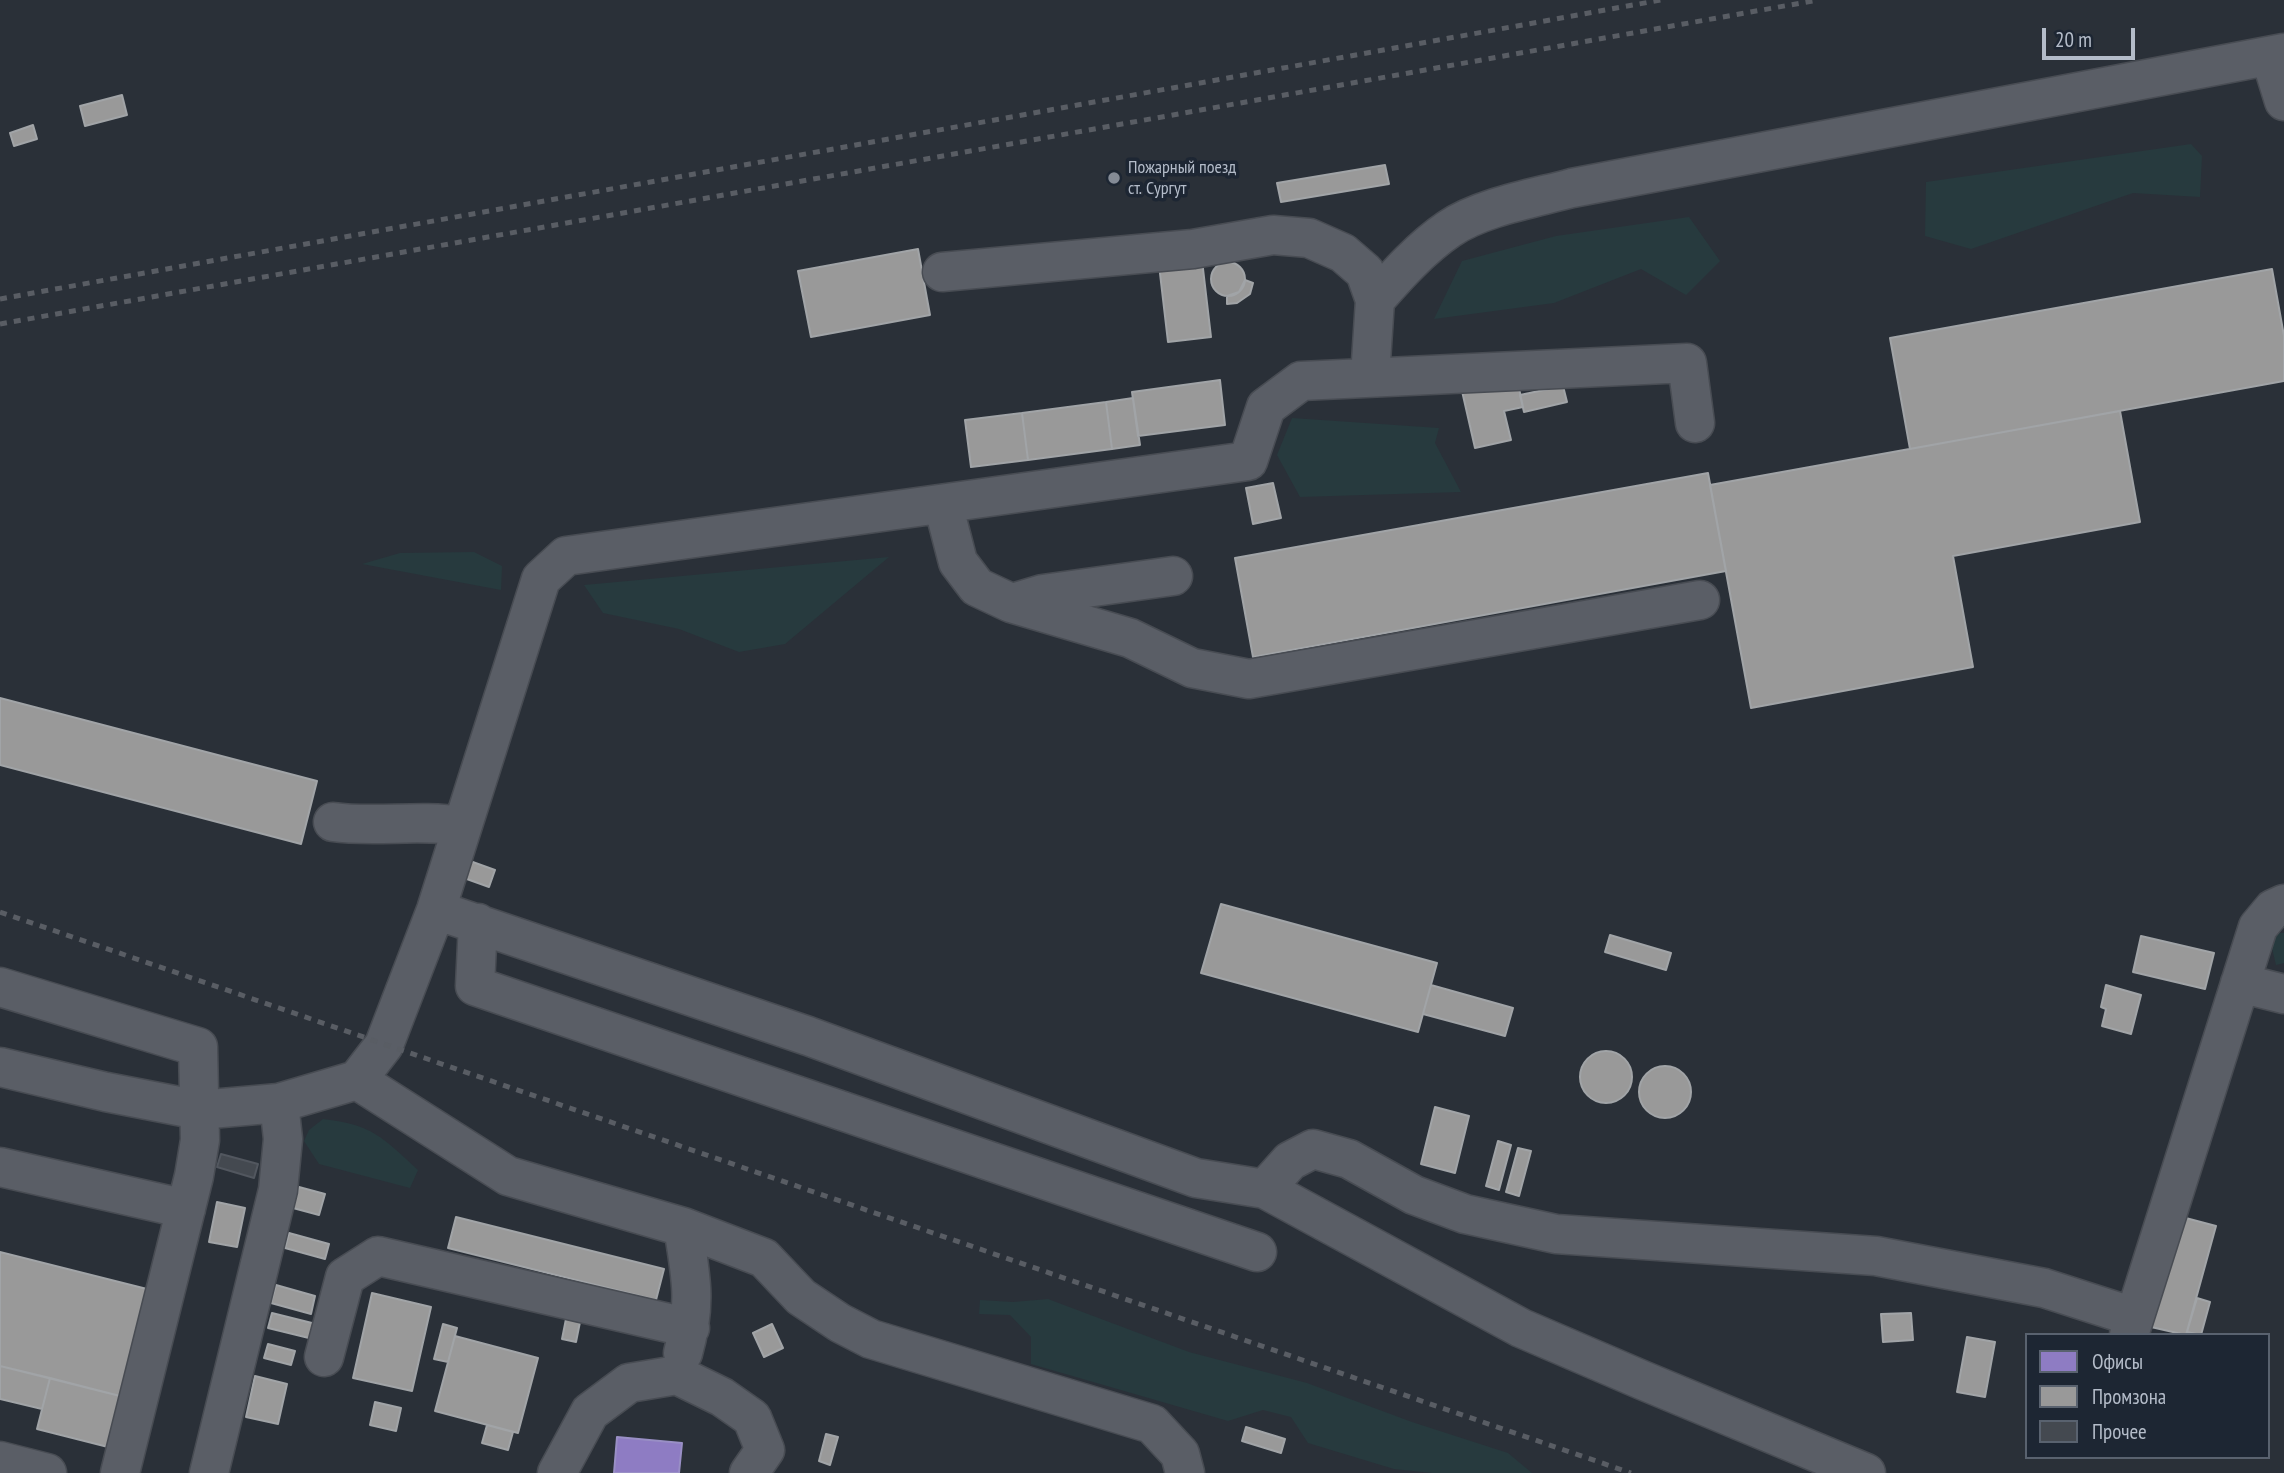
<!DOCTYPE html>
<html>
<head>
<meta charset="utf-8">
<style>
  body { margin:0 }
  #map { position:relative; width:2284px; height:1473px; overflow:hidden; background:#2a3038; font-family:"PT Sans Narrow",sans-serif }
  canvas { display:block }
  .legend { position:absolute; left:2025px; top:1333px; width:245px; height:126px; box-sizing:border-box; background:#1d2633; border:2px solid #59626f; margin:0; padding:9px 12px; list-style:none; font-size:21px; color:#b4bcc9 }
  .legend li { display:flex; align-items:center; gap:14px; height:35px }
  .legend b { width:35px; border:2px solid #59626f }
  .scale { position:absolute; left:2042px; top:28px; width:93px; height:32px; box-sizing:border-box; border:4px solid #b4bcc9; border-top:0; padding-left:9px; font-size:21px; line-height:24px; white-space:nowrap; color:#b4bcc9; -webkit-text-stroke:5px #1d2633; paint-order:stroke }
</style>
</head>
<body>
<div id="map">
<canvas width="2284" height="1473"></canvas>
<ul class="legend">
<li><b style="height:19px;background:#8e7cc3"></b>Офисы</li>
<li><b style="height:19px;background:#999"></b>Промзона</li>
<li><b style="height:19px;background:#444950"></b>Прочее</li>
</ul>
<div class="scale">20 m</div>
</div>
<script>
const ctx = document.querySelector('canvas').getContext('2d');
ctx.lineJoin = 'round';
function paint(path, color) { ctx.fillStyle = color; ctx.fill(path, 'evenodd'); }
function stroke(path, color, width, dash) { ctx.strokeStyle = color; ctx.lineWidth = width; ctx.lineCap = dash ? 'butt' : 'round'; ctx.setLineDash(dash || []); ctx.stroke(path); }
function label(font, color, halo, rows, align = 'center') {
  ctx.font = font + ' "PT Sans Narrow",sans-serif'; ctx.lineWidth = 7; ctx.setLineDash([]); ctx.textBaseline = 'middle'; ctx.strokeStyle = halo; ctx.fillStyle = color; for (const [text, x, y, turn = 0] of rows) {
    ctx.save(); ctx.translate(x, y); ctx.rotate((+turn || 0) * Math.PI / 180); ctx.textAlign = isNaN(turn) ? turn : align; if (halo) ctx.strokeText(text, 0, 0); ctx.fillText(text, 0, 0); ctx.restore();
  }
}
const green = new Path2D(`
  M 2191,144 L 2202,156 L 2200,197 L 2133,193 L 1971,249 L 1925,236 L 1926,182 Z
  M 1689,217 L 1720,261 L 1686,295 L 1641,269 L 1554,303 L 1434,319 L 1462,261 L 1556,236 Z
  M 1292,418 L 1439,428 L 1435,443 L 1461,492 L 1300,497 L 1277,455 Z
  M 474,552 L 502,566 L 501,590 L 362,564 L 400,553 Z
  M 889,557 L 785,644 L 739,652 L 679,629 L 603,613 L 584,585 Z
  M 2268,932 L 2284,933 L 2284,963 L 2276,965 Z
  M 323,1119 C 373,1125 382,1137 418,1170 L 410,1188 L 319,1164 L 304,1141 L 309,1130 Z
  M 1048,1299 L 1189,1352 L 1307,1383 L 1412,1422 L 1508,1453 L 1532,1473 L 1432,1473 L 1394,1469 L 1308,1443 L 1291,1417 L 1263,1410 L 1228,1421 L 1031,1364 L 1031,1337 L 1010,1315 L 979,1314 L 980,1300 L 1013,1302 Z`);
const offices = new Path2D(`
  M 617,1437 L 682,1443 L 679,1473 L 614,1473 Z`);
const industry = new Path2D(`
  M 122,95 L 127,115 L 85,126 L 80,106 Z
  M 33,125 L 37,139 L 14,146 L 10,133 Z
  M 1385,165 L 1389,184 L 1281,202 L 1277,183 Z
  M 918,249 L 930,315 L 811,337 L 798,271 Z
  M 1202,260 L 1211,337 L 1168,342 L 1159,265 Z
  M1211 279a17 17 0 1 1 34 0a17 17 0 1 1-34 0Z
  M 2272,269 L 2284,336 L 2284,381 L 1910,449 L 1890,338 Z
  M 1245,280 L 1253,283 L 1250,294 L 1237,303 L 1227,304 L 1227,296 L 1239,292 Z
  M 1517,379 L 1523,407 L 1504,411 L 1511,440 L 1475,448 L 1462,391 Z
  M 1220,380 L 1225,425 L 1138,436 L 1132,392 Z
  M 1563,386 L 1567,402 L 1524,412 L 1520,395 Z
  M 1133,398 L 1140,445 L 1112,449 L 1106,402 Z
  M 1106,402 L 1112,449 L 1028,460 L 1022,413 Z
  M 2120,411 L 2140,522 L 1953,556 L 1973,667 L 1751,708 L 1710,485 Z
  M 1022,413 L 1028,460 L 971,467 L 965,420 Z
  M 1708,473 L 1726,571 L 1253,657 L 1235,558 Z
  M 1273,483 L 1281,518 L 1253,524 L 1246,488 Z
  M 0,698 L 317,781 L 301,844 L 0,765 Z
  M 470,861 L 495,870 L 489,887 L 464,878 Z
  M 1221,904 L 1437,963 L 1418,1032 L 1201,973 Z
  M 1610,935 L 1671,953 L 1666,970 L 1605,952 Z
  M 2141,936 L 2214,953 L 2205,989 L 2133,972 Z
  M 1431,985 L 1513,1008 L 1505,1036 L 1423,1014 Z
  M 2106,985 L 2141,995 L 2131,1034 L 2102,1026 L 2106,1009 L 2101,1007 Z
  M1580 1077a26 26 0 1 1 52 0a26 26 0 1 1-52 0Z
  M1639 1092a26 26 0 1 1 52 0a26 26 0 1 1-52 0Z
  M 1435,1107 L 1469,1116 L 1455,1173 L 1421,1164 Z
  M 1498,1141 L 1511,1145 L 1499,1190 L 1486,1186 Z
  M 1518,1148 L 1531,1151 L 1519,1196 L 1506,1192 Z
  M 299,1187 L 325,1194 L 319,1215 L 293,1208 Z
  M 217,1202 L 245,1208 L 237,1247 L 209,1242 Z
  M 456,1217 L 664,1269 L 656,1300 L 448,1248 Z
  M 2182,1217 L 2216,1226 L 2186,1335 L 2151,1327 Z
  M 289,1233 L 329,1244 L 325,1259 L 285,1248 Z
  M 0,1252 L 147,1289 L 120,1396 L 0,1366 Z
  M 276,1285 L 315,1296 L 311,1314 L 271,1303 Z
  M 372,1293 L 431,1307 L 412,1391 L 353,1378 Z
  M 2197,1298 L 2210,1302 L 2201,1335 L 2187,1332 Z
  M 272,1313 L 316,1324 L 313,1339 L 268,1328 Z
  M 1911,1313 L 1913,1340 L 1883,1342 L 1881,1314 Z
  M 567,1314 L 581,1317 L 576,1342 L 562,1339 Z
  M 443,1324 L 457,1328 L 448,1362 L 434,1359 Z
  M 772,1324 L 783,1348 L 764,1357 L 753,1333 Z
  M 455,1336 L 538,1358 L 518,1433 L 435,1411 Z
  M 1967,1337 L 1995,1342 L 1985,1397 L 1957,1392 Z
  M 268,1344 L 295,1351 L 291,1365 L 264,1358 Z
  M 0,1366 L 50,1378 L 42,1409 L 0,1399 Z
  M 255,1376 L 287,1384 L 278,1424 L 246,1417 Z
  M 50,1378 L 120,1396 L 108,1447 L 37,1429 Z
  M 375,1402 L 401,1408 L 396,1431 L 370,1425 Z
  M 487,1425 L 513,1432 L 508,1450 L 482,1443 Z
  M 1246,1427 L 1285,1439 L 1281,1453 L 1242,1441 Z
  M 826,1434 L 838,1437 L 830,1465 L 819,1461 Z`);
const building = new Path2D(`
  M 221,1154 L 258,1164 L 254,1178 L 217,1167 Z`);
const minor = new Path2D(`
  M 2270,56 L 2284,101
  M 942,272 L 1193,249 L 1273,235 L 1309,238 L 1343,253 L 1365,272 L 1375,300 L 1370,377
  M 1375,300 C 1397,275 1421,248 1449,229 C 1481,207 1535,198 1572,188 L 2284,53
  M 943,504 L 958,562 L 977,587 L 1011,603 L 1130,638 L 1192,668 L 1249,679 L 1700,600
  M 1013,603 L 1043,594 L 1173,576
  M 333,822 C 375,828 419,819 461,826
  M 436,910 L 808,1036 L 1196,1178 L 1265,1189 L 1521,1328 L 1642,1380 L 1866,1473
  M 478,923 L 475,986 L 1257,1252
  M 2240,983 L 2284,994
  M 0,987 L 198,1047 L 200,1140 L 194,1176 L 120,1473
  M 0,1067 L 106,1092 L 199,1110 L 279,1103 L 357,1080 L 384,1045 L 436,910 L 541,579 L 566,556 L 1248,461 L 1266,407 L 1301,381 L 1687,363 L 1695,423
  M 357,1080 L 508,1176 L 683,1227 L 764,1258 L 801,1297 L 840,1323 L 871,1339 L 1152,1424 L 1180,1454 L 1185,1473
  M 0,1167 L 186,1209
  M 1265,1189 L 1290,1161 L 1313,1149 L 1349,1159 L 1414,1195 L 1465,1214 L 1556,1234 L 1876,1256 L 2044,1288 L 2134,1317
  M 683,1227 C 691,1276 697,1304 683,1353
  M 2129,1335 L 2258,927 L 2273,909 L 2284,904
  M 324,1357 L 345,1277 L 378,1256 L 690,1328
  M 0,1461 L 47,1473
  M 209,1473 L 278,1190 L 283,1139 L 279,1103
  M 557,1473 L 590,1412 L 629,1383 L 677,1375 L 722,1397 L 752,1418 L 765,1450 L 749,1473`);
const rail = new Path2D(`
  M 0,299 L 1661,0
  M 0,324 L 1818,0
  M 0,912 L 1631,1473`);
const markers = [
  [1114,178,7,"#848b96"]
];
const poiNames = [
  ["Пожарный поезд",1128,168],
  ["ст. Сургут",1128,189]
];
paint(green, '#273a3e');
paint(offices, '#8e7cc3');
stroke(offices, '#998fc5', 2);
paint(industry, '#999');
stroke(industry, '#a1a4a7', 2);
paint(building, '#444950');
stroke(building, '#52575f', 2);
stroke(minor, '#484c53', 41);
stroke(minor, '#5a5e66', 38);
stroke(rail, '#595d64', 5, [7, 7]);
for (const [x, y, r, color] of markers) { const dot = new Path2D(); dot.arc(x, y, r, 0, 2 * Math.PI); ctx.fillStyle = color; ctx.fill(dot); stroke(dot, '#1d2633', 2.5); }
label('18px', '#b4bcc9', '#1d2633', poiNames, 'left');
</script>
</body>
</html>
